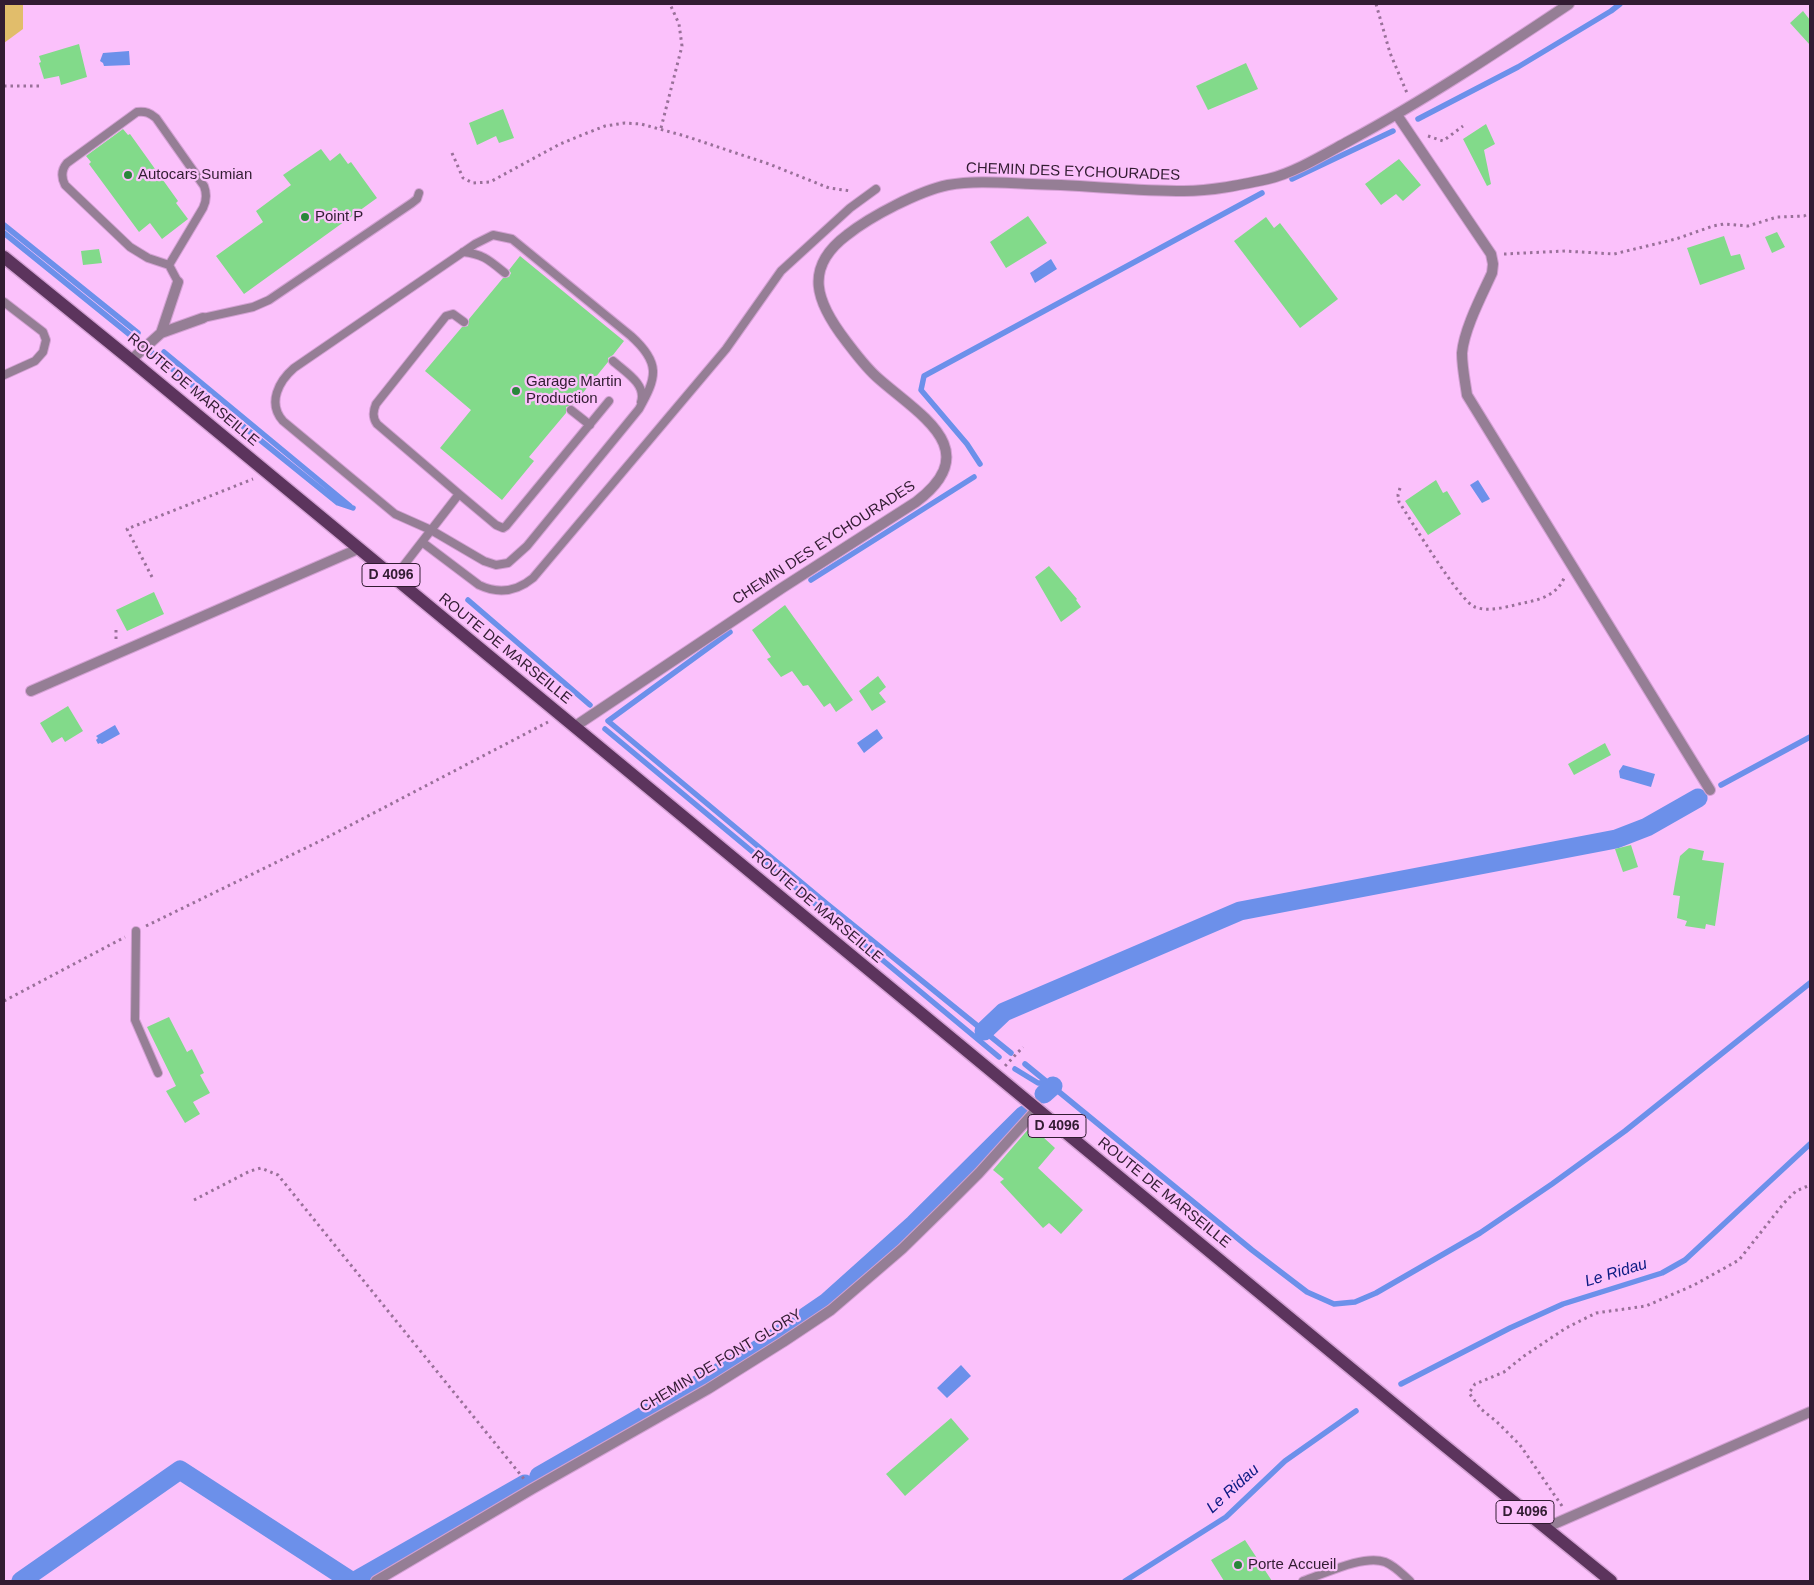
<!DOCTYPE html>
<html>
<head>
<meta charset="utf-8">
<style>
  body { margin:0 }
  #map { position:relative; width:1814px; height:1585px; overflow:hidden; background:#fbc1fb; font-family:Helvetica,sans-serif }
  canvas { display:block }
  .frame { position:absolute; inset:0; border:5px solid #321c32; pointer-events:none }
</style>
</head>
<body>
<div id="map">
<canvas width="1814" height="1585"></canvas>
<div class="frame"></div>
</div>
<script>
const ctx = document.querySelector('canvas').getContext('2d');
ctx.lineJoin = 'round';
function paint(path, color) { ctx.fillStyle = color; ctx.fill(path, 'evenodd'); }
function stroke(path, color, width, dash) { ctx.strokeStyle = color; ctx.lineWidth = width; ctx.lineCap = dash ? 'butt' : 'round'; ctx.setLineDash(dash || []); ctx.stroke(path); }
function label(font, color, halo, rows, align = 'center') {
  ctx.font = font + ' Helvetica,sans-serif'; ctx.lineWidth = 4.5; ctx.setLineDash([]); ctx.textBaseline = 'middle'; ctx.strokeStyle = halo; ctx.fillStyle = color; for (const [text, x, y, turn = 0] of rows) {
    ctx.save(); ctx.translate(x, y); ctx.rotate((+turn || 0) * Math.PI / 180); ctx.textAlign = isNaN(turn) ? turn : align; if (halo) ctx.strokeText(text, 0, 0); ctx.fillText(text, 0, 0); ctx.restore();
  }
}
const green = new Path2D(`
  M 4,4 L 23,4 L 23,29 L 4,43 Z`);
const water = new Path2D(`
  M 129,51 L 130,65 L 104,66 L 103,63 L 100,61 L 103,53 Z
  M 1051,259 L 1057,269 L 1035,283 L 1030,273 Z
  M 1478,480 L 1490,499 L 1482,503 L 1470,485 Z
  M 115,725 L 120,734 L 102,744 L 100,743 L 98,744 L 96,740 L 98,738 L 96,736 Z
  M 877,729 L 883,738 L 864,753 L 857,743 Z
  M 1623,765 L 1655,774 L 1651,787 L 1620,778 L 1619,771 Z
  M 961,1365 L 971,1376 L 947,1398 L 937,1388 Z`);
const stream = new Path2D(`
  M 1418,119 L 1518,67 L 1611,11 L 1620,4
  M 1292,179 L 1393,131
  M 4,225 L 138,333
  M 4,233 L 338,503 L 353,508
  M 164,352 L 350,506
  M 980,464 L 967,444 L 921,390 L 924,376 L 1262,193
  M 811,580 L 974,477
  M 468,600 L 590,705
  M 730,632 L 608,721 L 826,903 L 1011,1053
  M 605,729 L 999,1057
  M 1721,785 L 1810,737
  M 1025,1064 L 1252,1250 L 1307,1292 L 1334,1304 L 1355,1302 L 1376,1293 L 1480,1233 L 1552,1184 L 1625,1131 L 1810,983
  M 1015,1069 L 1038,1083 L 1049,1083
  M 1401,1384 L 1510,1328 L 1563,1304 L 1662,1273 L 1685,1260 L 1810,1144
  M 1125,1581 L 1226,1517 L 1285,1461 L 1356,1411`);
const canal = new Path2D(`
  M 984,1031 L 1004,1012 L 1240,911 L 1616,839 L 1647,827 L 1698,798
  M 1044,1094 L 1053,1086
  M 539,1476 L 751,1354 L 827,1302 L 914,1224 L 1024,1115
  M 21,1581 L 180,1470 L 351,1581
  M 355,1581 L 525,1484`);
const building = new Path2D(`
  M 1803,11 L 1810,20 L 1810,45 L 1790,23 Z
  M 79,44 L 87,77 L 61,85 L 59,76 L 44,79 L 39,63 L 41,62 L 39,56 Z
  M 1246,63 L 1258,89 L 1208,110 L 1196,86 Z
  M 503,109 L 514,138 L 499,143 L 496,136 L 477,145 L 469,123 Z
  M 1486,124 L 1495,144 L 1484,150 L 1491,184 L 1487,186 L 1463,139 Z
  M 123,129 L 128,135 L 130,134 L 178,201 L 176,203 L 188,219 L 162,239 L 150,223 L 139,232 L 89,164 L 91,162 L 86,156 Z
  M 321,149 L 330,161 L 340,153 L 348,164 L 351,162 L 377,198 L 244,294 L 216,256 L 263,222 L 256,211 L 291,185 L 283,175 Z
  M 1399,159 L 1421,185 L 1403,201 L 1396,194 L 1381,205 L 1365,184 Z
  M 1028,216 L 1047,243 L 1006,268 L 990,242 Z
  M 1266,217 L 1274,228 L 1280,223 L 1338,299 L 1300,328 L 1234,241 Z
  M 1777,232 L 1785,247 L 1772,253 L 1765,237 Z
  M 1724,236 L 1731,256 L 1740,254 L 1745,269 L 1700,285 L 1687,248 Z
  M 99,249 L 102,263 L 83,265 L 81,251 Z
  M 520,256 L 624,341 L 613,355 L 608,358 L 608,362 L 573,405 L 566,407 L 566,413 L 529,457 L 534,461 L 502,500 L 440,448 L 471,410 L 425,371 L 462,327 L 468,326 L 469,319 L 503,278 L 509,277 L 511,273 L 509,270 Z
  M 1436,480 L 1443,493 L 1447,491 L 1461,514 L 1428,535 L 1405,501 Z
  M 1049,566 L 1077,599 L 1076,600 L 1081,607 L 1061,622 L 1035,577 Z
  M 154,592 L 164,614 L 127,631 L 116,610 Z
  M 785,605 L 853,700 L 836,712 L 830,703 L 824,707 L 808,685 L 803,686 L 792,671 L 781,677 L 767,659 L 771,657 L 752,630 Z
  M 878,676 L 886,687 L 879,693 L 886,702 L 872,711 L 859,691 Z
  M 68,706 L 83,731 L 65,742 L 62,737 L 52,743 L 40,723 Z
  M 1605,743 L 1611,755 L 1574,775 L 1568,764 Z
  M 1631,845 L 1638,867 L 1623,872 L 1615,849 Z
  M 1689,848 L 1704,851 L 1702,860 L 1724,863 L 1715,926 L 1706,924 L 1705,929 L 1685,926 L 1687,921 L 1677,918 L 1680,896 L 1673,895 L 1675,883 L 1680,856 Z
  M 169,1017 L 187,1052 L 192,1049 L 204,1073 L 200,1075 L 210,1093 L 193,1102 L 200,1114 L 185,1123 L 166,1091 L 176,1086 L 147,1027 Z
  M 1031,1126 L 1055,1148 L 1038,1168 L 1083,1210 L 1061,1234 L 1049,1223 L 1043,1228 L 1000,1182 L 1004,1179 L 993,1170 Z
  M 951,1418 L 969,1439 L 905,1496 L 886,1474 Z
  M 1245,1540 L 1272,1581 L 1224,1581 L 1211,1560 Z`);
const path = new Path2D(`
  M 1376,4 L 1390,53 L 1407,93
  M 4,86 L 42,86
  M 661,128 L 682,46 L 679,24 L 670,4
  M 1428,136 L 1443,141 L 1463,126
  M 452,153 L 463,178 L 473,183 L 490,182 L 560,144 L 587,133 L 605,126 L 625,123 L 641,124 L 685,136 L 769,164 L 829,188 L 851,191
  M 1504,254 L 1565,251 L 1614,254 L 1676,239 L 1713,226 L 1724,224 L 1748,226 L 1777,217 L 1804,216 L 1810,213
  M 1400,488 L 1398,495 L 1399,502 C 1411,520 1460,602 1475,607 C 1491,613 1512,605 1528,602 C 1543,599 1558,593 1564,578
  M 152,577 L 127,529 L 253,479
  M 116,639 L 116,627
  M 146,926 L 322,840 L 548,722
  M 4,1001 L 125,937
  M 1005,1066 L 1023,1047
  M 194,1200 L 250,1171 L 261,1168 L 278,1175 L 524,1479
  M 1562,1506 L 1520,1445 L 1497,1422 L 1481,1409 L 1469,1393 L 1475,1384 L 1504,1372 L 1524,1356 L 1566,1328 L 1596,1313 L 1646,1306 L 1694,1285 L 1739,1260 L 1784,1203 L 1796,1191 L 1810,1185`);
const lane = new Path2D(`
  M 493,235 L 512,239 L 631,336 C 661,363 657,377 639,409 L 527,546 L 508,563 L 496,565 L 484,561 L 431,530 L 395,514 L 283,421 C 267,403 279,381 294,368 L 475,244 Z
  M 463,252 C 483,254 489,260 505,273
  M 169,265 L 148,258 L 130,247 L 65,185 C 61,177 61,170 67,163 L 137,112 C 146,111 150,113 156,118 L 204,186 C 207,194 207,200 203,208 L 169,265 L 178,282
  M 4,302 L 43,332 L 46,340 L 43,352 L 35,361 L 4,375
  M 203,318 L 253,307 L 269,300 L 412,203 L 417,199 L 419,193
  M 613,361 C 624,371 647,384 641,402
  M 571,410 L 590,425
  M 459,494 L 496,525 L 503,528 L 506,526 L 609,401
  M 422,542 L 479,585 C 498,594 516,592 533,578 L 726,349 L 781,271 L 850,208 L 876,189
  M 394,578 L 459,494 L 377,424 C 372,417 373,411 376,404 L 446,316 L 453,314 L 464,322
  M 136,931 L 135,1020 L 158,1073
  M 1303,1581 C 1324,1574 1364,1554 1385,1562 C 1395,1566 1402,1574 1410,1581`);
const street = new Path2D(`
  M 1397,115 L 1491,254 L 1493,264 L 1492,273 C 1482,295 1464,329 1462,353 C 1462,367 1465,381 1467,395 L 1710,790
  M 161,333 L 203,318
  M 131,360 L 161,333 L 178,282
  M 31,691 L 358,549
  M 574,727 L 782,588 L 916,502 C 985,450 921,416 879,379 C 866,368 856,354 846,341 C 816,302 803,268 847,235 C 871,216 919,191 948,185 C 975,180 1005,183 1032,184 C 1083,185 1133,191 1184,191 C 1212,191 1240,185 1268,179 C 1294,173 1325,154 1349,141 C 1425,100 1497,52 1569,4
  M 1545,1528 L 1810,1412
  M 376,1581 L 532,1489 L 708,1389 L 783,1342 L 831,1310 L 902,1249 L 948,1204 L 979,1173 L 1037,1109`);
const primary = new Path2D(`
  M 4,257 L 131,360 L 1440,1442 L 1611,1581`);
const markers = [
  [128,175,5,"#29873a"],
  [305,217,5,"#29873a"],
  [516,391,5,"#29873a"],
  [1238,1565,5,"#29873a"]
];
const shields = [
  [391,575,58],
  [1057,1126,58],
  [1525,1512,58]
];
const shieldNames = [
  ["D 4096",391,575],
  ["D 4096",1057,1126],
  ["D 4096",1525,1512]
];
const streetNames = [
  ["CHEMIN DES EYCHOURADES",1073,172,2],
  ["ROUTE DE MARSEILLE",193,390,40],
  ["CHEMIN DES EYCHOURADES",824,543,-33],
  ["ROUTE DE MARSEILLE",505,649,39],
  ["ROUTE DE MARSEILLE",817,907,40],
  ["ROUTE DE MARSEILLE",1164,1193,39],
  ["CHEMIN DE FONT GLORY",721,1361,-31]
];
const poiNames = [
  ["Autocars Sumian",138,175],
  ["Point P",315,217],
  ["Garage Martin",526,382],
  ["Production",526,399],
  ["Porte Accueil",1248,1565]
];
const waterNames = [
  ["Le Ridau",1616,1273,-17],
  ["Le Ridau",1233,1489,-42]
];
paint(green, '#e1bd6b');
paint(water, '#6c90ea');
stroke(stream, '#6c90ea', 5.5);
stroke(canal, '#6c90ea', 19);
paint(building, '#82da8a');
stroke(lane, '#d3a0d3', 10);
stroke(street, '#d3a0d3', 12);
stroke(primary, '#d3a0d3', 15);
stroke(path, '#997099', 3, [2.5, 4]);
stroke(lane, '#957e95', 8);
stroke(street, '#957e95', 10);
stroke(primary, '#5c345d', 12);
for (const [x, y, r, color] of markers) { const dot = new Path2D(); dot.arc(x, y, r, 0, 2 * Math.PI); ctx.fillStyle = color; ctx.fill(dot); stroke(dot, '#fbc1fb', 2); }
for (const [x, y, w] of shields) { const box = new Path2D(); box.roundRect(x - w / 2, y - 11.5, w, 23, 4); ctx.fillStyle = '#fbc1fb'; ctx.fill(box); stroke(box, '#321c32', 1); }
label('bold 14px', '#321c32', null, shieldNames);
label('15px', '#321c32', '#fbc1fb', streetNames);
label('15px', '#321c32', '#fbc1fb', poiNames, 'left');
label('italic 16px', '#0a1a82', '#fbc1fb', waterNames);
</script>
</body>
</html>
